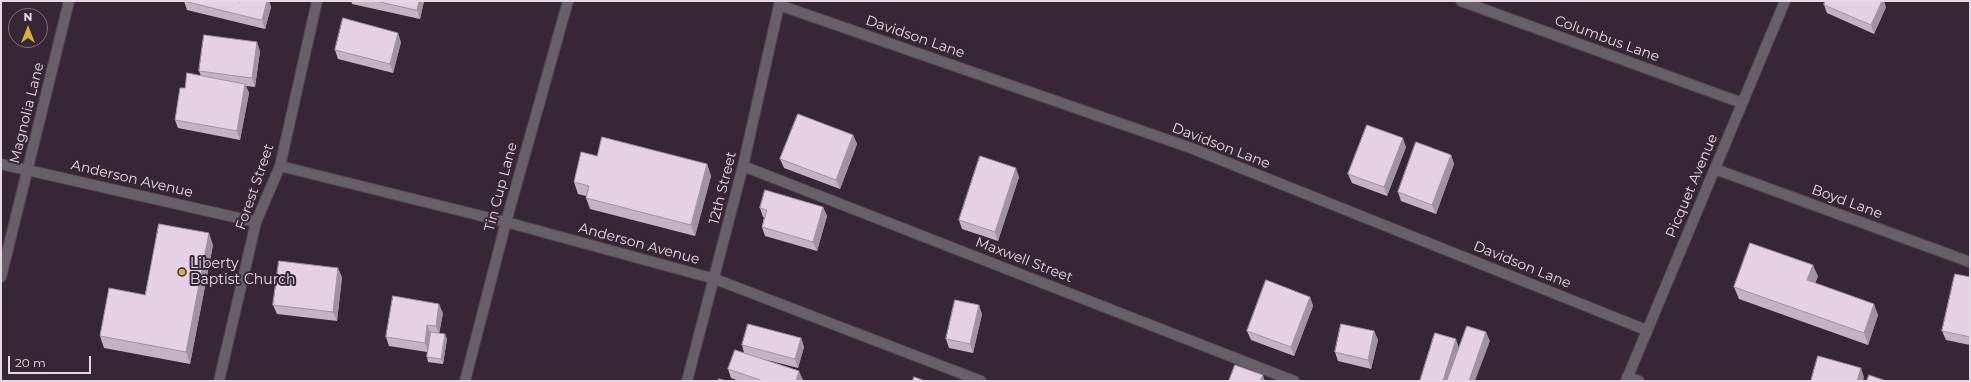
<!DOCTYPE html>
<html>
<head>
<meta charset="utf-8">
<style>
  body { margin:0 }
  #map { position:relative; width:1971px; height:382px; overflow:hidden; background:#362636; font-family:Montserrat,sans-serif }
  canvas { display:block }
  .frame { position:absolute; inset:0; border:2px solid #e5dae4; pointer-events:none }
  .north { position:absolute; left:8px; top:8px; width:40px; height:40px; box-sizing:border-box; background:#362636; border:1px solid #7c6e7c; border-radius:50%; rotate:0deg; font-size:11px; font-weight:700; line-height:16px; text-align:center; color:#e5dae4 }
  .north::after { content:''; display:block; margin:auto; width:14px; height:18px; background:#dbb233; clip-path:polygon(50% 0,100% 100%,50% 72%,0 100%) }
  .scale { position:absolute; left:8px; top:356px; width:83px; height:18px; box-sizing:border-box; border:2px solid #e5dae4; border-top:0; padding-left:5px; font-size:12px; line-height:14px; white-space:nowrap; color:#e5dae4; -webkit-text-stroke:3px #362636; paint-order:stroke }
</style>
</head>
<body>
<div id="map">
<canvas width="1971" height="382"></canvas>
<div class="frame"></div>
<div class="north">N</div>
<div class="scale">20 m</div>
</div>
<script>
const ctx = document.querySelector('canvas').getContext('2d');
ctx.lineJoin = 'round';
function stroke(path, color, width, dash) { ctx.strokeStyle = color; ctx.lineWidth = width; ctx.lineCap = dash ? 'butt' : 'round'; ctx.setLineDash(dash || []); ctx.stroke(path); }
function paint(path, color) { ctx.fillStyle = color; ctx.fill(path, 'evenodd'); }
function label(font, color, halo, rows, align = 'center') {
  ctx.font = font + ' Montserrat,sans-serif'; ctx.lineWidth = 4; ctx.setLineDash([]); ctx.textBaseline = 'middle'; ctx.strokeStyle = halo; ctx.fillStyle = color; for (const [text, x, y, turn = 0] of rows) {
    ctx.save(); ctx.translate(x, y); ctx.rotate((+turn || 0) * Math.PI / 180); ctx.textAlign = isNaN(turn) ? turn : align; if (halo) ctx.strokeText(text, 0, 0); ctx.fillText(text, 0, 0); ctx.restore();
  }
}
const minor = new Path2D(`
  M 1461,1 L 1742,103
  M 779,5 L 1191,148 L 1646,330
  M 1,164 L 256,222
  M 280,166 L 506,222 L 715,279 L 981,381
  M 743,166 L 1294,381
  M 1715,169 L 1970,262
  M 1,277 L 69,1
  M 1627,377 L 1639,381
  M 219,381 L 256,222 L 280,166 L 317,1
  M 465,381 L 506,222 L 568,1
  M 687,381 L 743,166 L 780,1
  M 1626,381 L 1785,1`);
const wall = new Path2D(`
  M 184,1 L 240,2 L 240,1 L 269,1 L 271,7 L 265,29 L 187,10 Z
  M 351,1 L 424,1 L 420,19 L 352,4 Z
  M 1824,5 L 1886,7 L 1874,34 L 1827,13 Z
  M 401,42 L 393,73 L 338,59 L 335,50 Z
  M 260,51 L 255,87 L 246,86 L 249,93 L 240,140 L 178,128 L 175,120 L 185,88 L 201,76 L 199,71 Z
  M 853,135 L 857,144 L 840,189 L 784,168 L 780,159 Z
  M 1406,147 L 1387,196 L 1352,183 L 1348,174 Z
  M 1451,155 L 1454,164 L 1436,214 L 1401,201 L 1398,192 Z
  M 597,156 L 707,164 L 711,176 L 695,236 L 590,209 L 586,198 L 586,196 L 578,194 L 574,182 Z
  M 1019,177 L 998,241 L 962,229 L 959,220 Z
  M 823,207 L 827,216 L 817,251 L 765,236 L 762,227 L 764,217 L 763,217 L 760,208 Z
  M 213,245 L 190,364 L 104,348 L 100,336 L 145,295 Z
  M 1818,276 L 1815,283 L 1878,315 L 1868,345 L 1739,299 L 1734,287 Z
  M 342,277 L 337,321 L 277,314 L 273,305 Z
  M 1970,277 L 1970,345 L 1946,340 L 1942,331 Z
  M 1310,297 L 1313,306 L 1294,356 L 1251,340 L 1247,331 Z
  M 443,313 L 439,333 L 447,339 L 443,364 L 428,362 L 427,357 L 427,352 L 389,346 L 386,337 Z
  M 982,314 L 973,353 L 949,348 L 946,339 Z
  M 1374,331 L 1378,340 L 1371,369 L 1338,361 L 1335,352 Z
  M 801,338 L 804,347 L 798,368 L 767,360 L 803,380 L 802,381 L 739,381 L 731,378 L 728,369 L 744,353 L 742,345 Z`);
const shadedWall = new Path2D(`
  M 267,1 L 269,1 L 271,7 L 265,29 L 262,20 Z
  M 419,1 L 424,1 L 420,19 L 417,10 Z
  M 1882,1 L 1884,1 L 1886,7 L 1874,34 L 1871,25 Z
  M 398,33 L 401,42 L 393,73 L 390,64 Z
  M 257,42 L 260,51 L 255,87 L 252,78 Z
  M 245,84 L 249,93 L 240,140 L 237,131 Z
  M 853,135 L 857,144 L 840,189 L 836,180 Z
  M 1403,138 L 1406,147 L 1387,196 L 1384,187 Z
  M 1451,155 L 1454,164 L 1436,214 L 1432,205 Z
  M 707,164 L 711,176 L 695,236 L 691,225 Z
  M 1016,168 L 1019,177 L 998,241 L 995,232 Z
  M 823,207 L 827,216 L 817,251 L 813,242 Z
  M 209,233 L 213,245 L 190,364 L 186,352 Z
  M 1813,265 L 1818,276 L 1812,292 L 1807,280 Z
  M 338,268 L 342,277 L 337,321 L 333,312 Z
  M 1310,297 L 1313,306 L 1294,356 L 1291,347 Z
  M 439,304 L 443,313 L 439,335 L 436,326 Z
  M 1874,304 L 1878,315 L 1868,345 L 1864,333 Z
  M 979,305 L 982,314 L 973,353 L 970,344 Z
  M 427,325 L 431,334 L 428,352 L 425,343 Z
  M 1374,331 L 1378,340 L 1371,369 L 1368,360 Z
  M 1486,332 L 1490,341 L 1475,381 L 1469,381 Z
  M 445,334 L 447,339 L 443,364 L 441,359 Z
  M 801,338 L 804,347 L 798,368 L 795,359 Z
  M 1456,339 L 1459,348 L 1449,381 L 1443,381 Z
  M 1861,368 L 1864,377 L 1863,381 L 1857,381 Z
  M 799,371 L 803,380 L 802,381 L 796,381 Z
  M 1263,375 L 1265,381 L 1260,381 Z`);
const building = new Path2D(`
  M 184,1 L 235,1 L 240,2 L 240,1 L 267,1 L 262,20 Z
  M 376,1 L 419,1 L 417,10 Z
  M 1825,1 L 1882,1 L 1871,25 L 1824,5 Z
  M 343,18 L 398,33 L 390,64 L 335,50 Z
  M 204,35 L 257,42 L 252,78 L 199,71 Z
  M 187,73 L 245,84 L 237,131 L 175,120 L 180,88 L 185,88 Z
  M 798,114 L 853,135 L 836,180 L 780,159 Z
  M 1367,125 L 1403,138 L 1384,187 L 1348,174 Z
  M 602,137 L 707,164 L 691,225 L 586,198 L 589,186 L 574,182 L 581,152 L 597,156 Z
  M 1416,142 L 1451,155 L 1432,205 L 1398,192 Z
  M 980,156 L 1016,168 L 995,232 L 959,220 Z
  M 765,190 L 823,207 L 813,242 L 762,227 L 767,210 L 760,208 Z
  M 159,224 L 209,233 L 186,352 L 100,336 L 109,288 L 145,295 Z
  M 1750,243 L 1813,265 L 1807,280 L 1874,304 L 1864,333 L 1734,287 Z
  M 279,261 L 338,268 L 333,312 L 273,305 Z
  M 1955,274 L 1970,277 L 1970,337 L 1942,331 Z
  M 1266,280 L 1310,297 L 1291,347 L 1247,331 Z
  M 393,296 L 439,304 L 436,326 L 427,325 L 425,343 L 386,337 Z
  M 955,300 L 979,305 L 970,344 L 946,339 Z
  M 748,324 L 801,338 L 795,359 L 742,345 Z
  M 1341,324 L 1374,331 L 1368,360 L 1335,352 Z
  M 1467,326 L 1486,332 L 1469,381 L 1447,381 Z
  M 431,332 L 445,334 L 441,359 L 427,357 Z
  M 1435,333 L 1456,339 L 1443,381 L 1420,381 Z
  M 735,350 L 799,371 L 796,381 L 763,381 L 728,369 Z
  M 1818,356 L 1861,368 L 1857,381 L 1811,381 Z
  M 1235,365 L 1263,375 L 1260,381 L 1229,381 Z
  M 1869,375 L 1886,381 L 1867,381 Z
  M 914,377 L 925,381 L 913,381 Z
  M 719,379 L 727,381 L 719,381 Z`);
const markers = [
  [182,272,4,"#dbb233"]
];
const streetNames = [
  ["Davidson Lane",915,37,19],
  ["Columbus Lane",1607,39,20],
  ["Magnolia Lane",27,113,-76],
  ["Davidson Lane",1221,146,21],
  ["Anderson Avenue",132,179,13],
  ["Picquet Avenue",1692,186,-67],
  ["Forest Street",255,187,-71],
  ["Tin Cup Lane",501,187,-75],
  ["12th Street",723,188,-76],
  ["Boyd Lane",1847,202,20],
  ["Anderson Avenue",639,244,15],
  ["Maxwell Street",1024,260,21],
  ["Davidson Lane",1522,265,22]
];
const poiNames = [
  ["Liberty",190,264],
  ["Baptist Church",190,280]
];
stroke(minor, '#524352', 12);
stroke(minor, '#686068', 10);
paint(wall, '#c5b3c4');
paint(shadedWall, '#a092a0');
paint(building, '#e5d0e4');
stroke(building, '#a092a0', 1);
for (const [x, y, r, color] of markers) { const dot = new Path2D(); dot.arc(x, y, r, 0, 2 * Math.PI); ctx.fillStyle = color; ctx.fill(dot); stroke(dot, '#362636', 1.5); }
label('14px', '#e5dae4', '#362636', streetNames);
label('14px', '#e5dae4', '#362636', poiNames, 'left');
</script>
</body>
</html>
